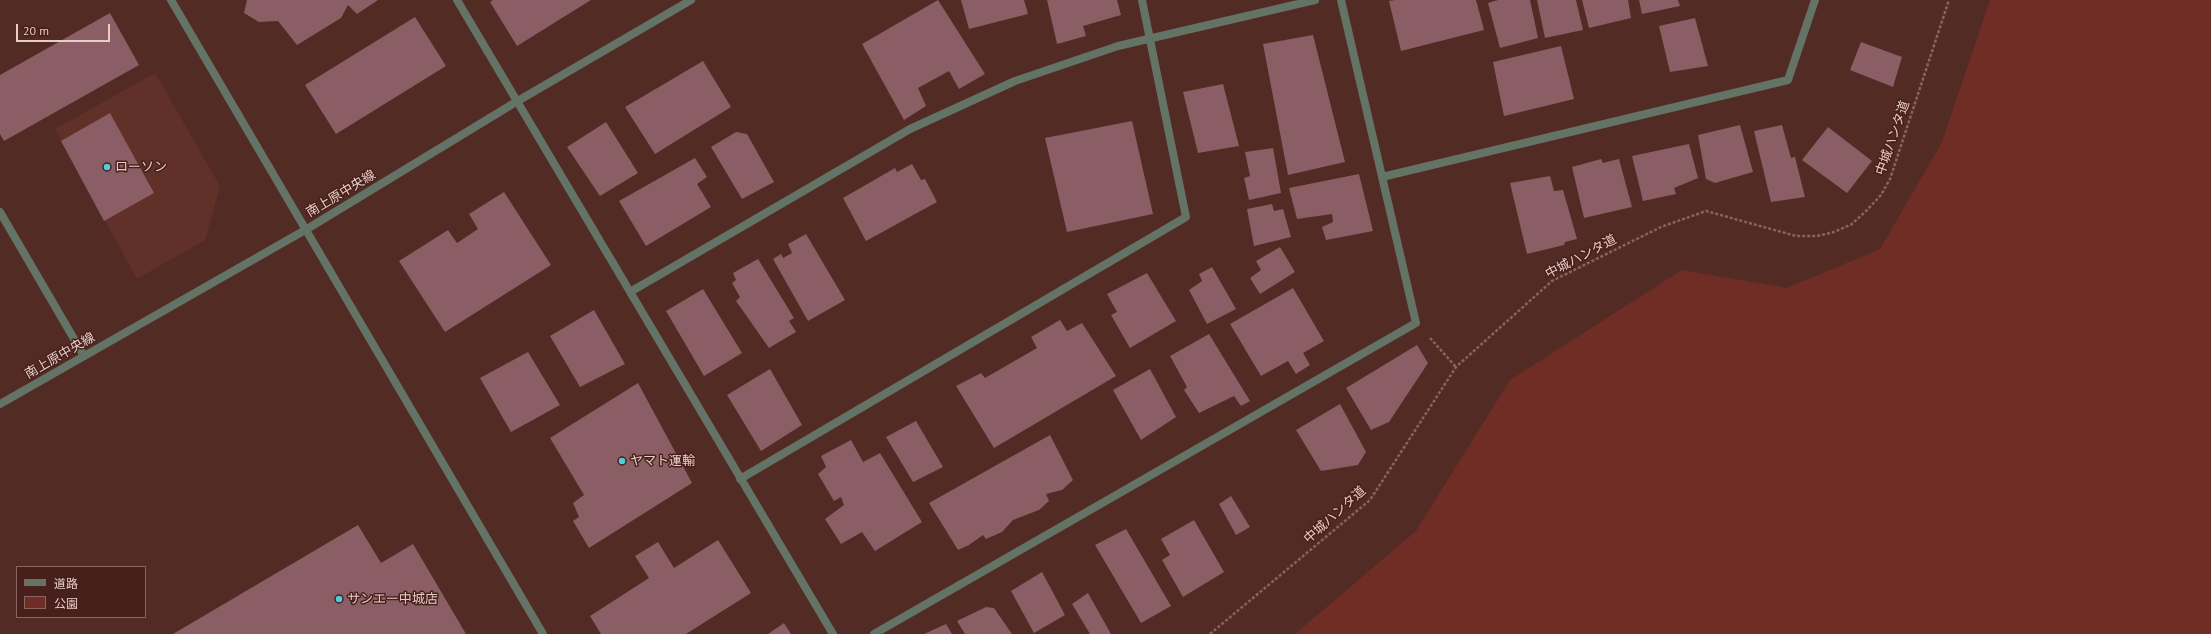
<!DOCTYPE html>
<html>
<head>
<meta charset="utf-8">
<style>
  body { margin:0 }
  #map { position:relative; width:2211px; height:634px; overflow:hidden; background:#532b25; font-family:"PT Sans","Noto Sans JP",sans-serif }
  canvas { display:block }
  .legend { position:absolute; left:16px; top:566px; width:130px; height:52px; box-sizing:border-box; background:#48201b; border:1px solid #886560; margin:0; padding:5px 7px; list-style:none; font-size:12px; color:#e7cdc8 }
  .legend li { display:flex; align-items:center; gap:8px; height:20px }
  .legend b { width:20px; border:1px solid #886560 }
  .scale { position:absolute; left:16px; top:24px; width:94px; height:18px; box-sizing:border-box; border:2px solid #e7cdc8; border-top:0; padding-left:5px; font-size:12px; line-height:14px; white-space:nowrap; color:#e7cdc8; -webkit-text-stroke:3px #48201b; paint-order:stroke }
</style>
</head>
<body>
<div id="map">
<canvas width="2211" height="634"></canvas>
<ul class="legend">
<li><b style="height:5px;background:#637365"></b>道路</li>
<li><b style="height:11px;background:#6f2d25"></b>公園</li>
</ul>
<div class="scale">20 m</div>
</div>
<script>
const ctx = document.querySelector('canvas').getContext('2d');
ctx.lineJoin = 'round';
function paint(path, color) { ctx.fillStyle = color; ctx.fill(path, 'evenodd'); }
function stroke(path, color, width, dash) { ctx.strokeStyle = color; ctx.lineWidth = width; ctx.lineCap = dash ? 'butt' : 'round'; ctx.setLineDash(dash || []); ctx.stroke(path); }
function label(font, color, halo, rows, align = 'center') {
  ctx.font = font + ' "PT Sans","Noto Sans JP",sans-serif'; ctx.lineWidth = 3; ctx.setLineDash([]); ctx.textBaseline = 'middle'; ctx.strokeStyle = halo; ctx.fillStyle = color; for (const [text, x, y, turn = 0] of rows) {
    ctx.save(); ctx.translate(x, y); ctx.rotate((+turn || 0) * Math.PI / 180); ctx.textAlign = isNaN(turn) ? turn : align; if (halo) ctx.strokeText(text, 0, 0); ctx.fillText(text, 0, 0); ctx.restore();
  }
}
const built = new Path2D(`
  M 155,73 L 220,186 L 205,240 L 137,279 L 55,129 Z`);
const green = new Path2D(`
  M 1990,0 L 2211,0 L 2211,634 L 1295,634 L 1416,531 L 1510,380 L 1682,270 L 1787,288 L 1880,249 L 1942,142 Z`);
const building = new Path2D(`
  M 247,0 L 378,0 L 357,14 L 348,5 L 341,18 L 297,45 L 278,21 L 259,22 L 244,13 Z
  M 493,0 L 591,0 L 517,46 L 490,2 Z
  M 938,0 L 985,74 L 959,89 L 949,71 L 918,88 L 926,106 L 904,120 L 862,44 Z
  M 961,0 L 1024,0 L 1028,14 L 969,29 Z
  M 1047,0 L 1117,0 L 1121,15 L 1083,26 L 1086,36 L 1057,44 Z
  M 1395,0 L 1476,0 L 1484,30 L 1401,51 L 1389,1 Z
  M 1498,0 L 1530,0 L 1538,38 L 1500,48 L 1488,3 Z
  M 1537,0 L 1576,0 L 1583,30 L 1545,38 Z
  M 1582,0 L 1628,0 L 1631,18 L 1589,28 Z
  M 1639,0 L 1678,0 L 1680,6 L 1642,14 Z
  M 110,13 L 139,65 L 4,141 L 0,134 L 0,75 Z
  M 415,17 L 446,66 L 336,134 L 305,85 Z
  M 1695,18 L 1708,66 L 1670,72 L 1659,26 Z
  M 1313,35 L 1345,162 L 1288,175 L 1263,44 Z
  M 1861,42 L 1902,57 L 1893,87 L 1850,70 Z
  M 1561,46 L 1574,99 L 1504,116 L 1493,62 Z
  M 703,61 L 731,107 L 655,154 L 625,107 Z
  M 1223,84 L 1239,146 L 1198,153 L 1183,92 Z
  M 110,113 L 154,193 L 104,221 L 61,141 Z
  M 1132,121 L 1153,214 L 1067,232 L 1045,138 Z
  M 606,122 L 638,173 L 600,196 L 567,147 Z
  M 1740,125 L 1753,172 L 1715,183 L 1706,179 L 1698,135 Z
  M 1782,125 L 1791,158 L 1795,157 L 1805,197 L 1771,202 L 1754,131 Z
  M 1828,127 L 1872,161 L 1847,193 L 1802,160 Z
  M 736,132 L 747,134 L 774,182 L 742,199 L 711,147 Z
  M 1689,144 L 1698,178 L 1674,188 L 1676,194 L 1643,201 L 1632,156 Z
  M 1273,148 L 1281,193 L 1249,200 L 1244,178 L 1250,176 L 1245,152 Z
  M 695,158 L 707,177 L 697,184 L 711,207 L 646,246 L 619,201 Z
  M 1601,159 L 1603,163 L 1619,159 L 1632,207 L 1584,218 L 1572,167 Z
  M 912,164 L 921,180 L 925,179 L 937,202 L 866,241 L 843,198 L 895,168 L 897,172 Z
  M 1359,174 L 1373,231 L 1326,240 L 1322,227 L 1333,222 L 1332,214 L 1297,219 L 1289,188 Z
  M 1550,176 L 1554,191 L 1563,190 L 1577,239 L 1565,242 L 1564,245 L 1527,254 L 1510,183 Z
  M 504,192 L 551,265 L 445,332 L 399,261 L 448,230 L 457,243 L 478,229 L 469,214 Z
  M 1272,204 L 1274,211 L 1283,209 L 1291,237 L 1254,246 L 1247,209 Z
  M 806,234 L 845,300 L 808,321 L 773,259 L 781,254 L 783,258 L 792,253 L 788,244 Z
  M 1280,247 L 1295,272 L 1260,294 L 1250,278 L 1261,270 L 1256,261 Z
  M 758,259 L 794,318 L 789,321 L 796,332 L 769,348 L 736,301 L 740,297 L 732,283 L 736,280 L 733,273 Z
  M 1212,267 L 1236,309 L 1207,324 L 1189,290 L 1202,281 L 1199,274 Z
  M 1147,273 L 1176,321 L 1130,348 L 1111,315 L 1117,312 L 1107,294 Z
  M 1293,288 L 1324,341 L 1303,353 L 1310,365 L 1296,374 L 1288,361 L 1261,376 L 1230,324 Z
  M 703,289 L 742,353 L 704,376 L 666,311 Z
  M 594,310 L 625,364 L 580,387 L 550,336 Z
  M 1060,320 L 1067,331 L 1082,323 L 1116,376 L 994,448 L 956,386 L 981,373 L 985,378 L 1037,348 L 1031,337 Z
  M 1209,334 L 1250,401 L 1241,406 L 1234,396 L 1199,413 L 1184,390 L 1187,387 L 1170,356 Z
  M 1417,345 L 1428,363 L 1389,422 L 1371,430 L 1346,388 Z
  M 528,352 L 560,405 L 511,432 L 480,378 Z
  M 770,369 L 802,425 L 761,451 L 727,395 Z
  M 1150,369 L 1176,417 L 1141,440 L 1113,390 Z
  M 638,383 L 692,483 L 589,548 L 573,521 L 579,517 L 573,503 L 584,495 L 550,438 Z
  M 1340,404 L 1366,452 L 1358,465 L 1321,471 L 1296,430 Z
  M 916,421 L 943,467 L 913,482 L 886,437 Z
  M 1050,435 L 1073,480 L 1062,490 L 1046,494 L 1049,501 L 1039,510 L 1013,520 L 1002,532 L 986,539 L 983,535 L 969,545 L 958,550 L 929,503 Z
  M 851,440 L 863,462 L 880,453 L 922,522 L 875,551 L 862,532 L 841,544 L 825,519 L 844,505 L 841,497 L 834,501 L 818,474 L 826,467 L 821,456 Z
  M 1231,496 L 1250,527 L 1236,535 L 1219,504 Z
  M 1194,520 L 1224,572 L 1183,597 L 1162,560 L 1170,555 L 1161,539 Z
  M 358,525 L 381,563 L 413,544 L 466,634 L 173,634 Z
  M 1126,529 L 1171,606 L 1141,623 L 1095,545 Z
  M 718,540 L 751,593 L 686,634 L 601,634 L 590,616 L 649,578 L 635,556 L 658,542 L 674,568 Z
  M 1042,572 L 1065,615 L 1034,633 L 1011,591 Z
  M 1088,593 L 1111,634 L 1090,634 L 1072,604 Z
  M 986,607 L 994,608 L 1012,634 L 965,634 L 957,621 Z
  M 784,623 L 791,634 L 768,634 Z
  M 946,624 L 952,634 L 924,634 Z`);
const path = new Path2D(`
  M 1430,338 L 1456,367
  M 1210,634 L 1370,500 L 1456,367 L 1552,281 L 1661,227 L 1706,211 L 1796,236 L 1817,236 L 1834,232 L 1852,224 L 1867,210 L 1881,195 L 1890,179 L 1949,0`);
const minor = new Path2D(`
  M 457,0 L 833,634
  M 1382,177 L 1788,80 L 1815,0
  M 0,212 L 84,356
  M 630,292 L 910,129 L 1015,81 L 1118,46 L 1315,0
  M 740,479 L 1186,217 L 1142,0
  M 874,634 L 1416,323 L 1341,0`);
const tertiary = new Path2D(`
  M 171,0 L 543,634
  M 0,404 L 307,229 L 516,102 L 691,0`);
const markers = [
  [107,167,4,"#54cadd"],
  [622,461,4,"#54cadd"],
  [339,599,4,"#54cadd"]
];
const streetNames = [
  ["中城ハンタ道",1893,138,-71],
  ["南上原中央線",341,194,-31],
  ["中城ハンタ道",1581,257,-28],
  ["南上原中央線",60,356,-30],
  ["中城ハンタ道",1335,515,-42]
];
const poiNames = [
  ["ローソン",115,167],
  ["ヤマト運輸",630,461],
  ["サンエー中城店",347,599]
];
paint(built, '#603029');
paint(green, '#6f2d25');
paint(building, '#8b5d64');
stroke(path, '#87645e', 2.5, [3, 2]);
stroke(minor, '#637365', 8);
stroke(tertiary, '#637365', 8);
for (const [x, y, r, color] of markers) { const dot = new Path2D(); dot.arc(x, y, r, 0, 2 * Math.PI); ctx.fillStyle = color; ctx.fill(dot); stroke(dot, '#48201b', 1.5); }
label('13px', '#e7cdc8', '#48201b', streetNames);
label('13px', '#e7cdc8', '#48201b', poiNames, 'left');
</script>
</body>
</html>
